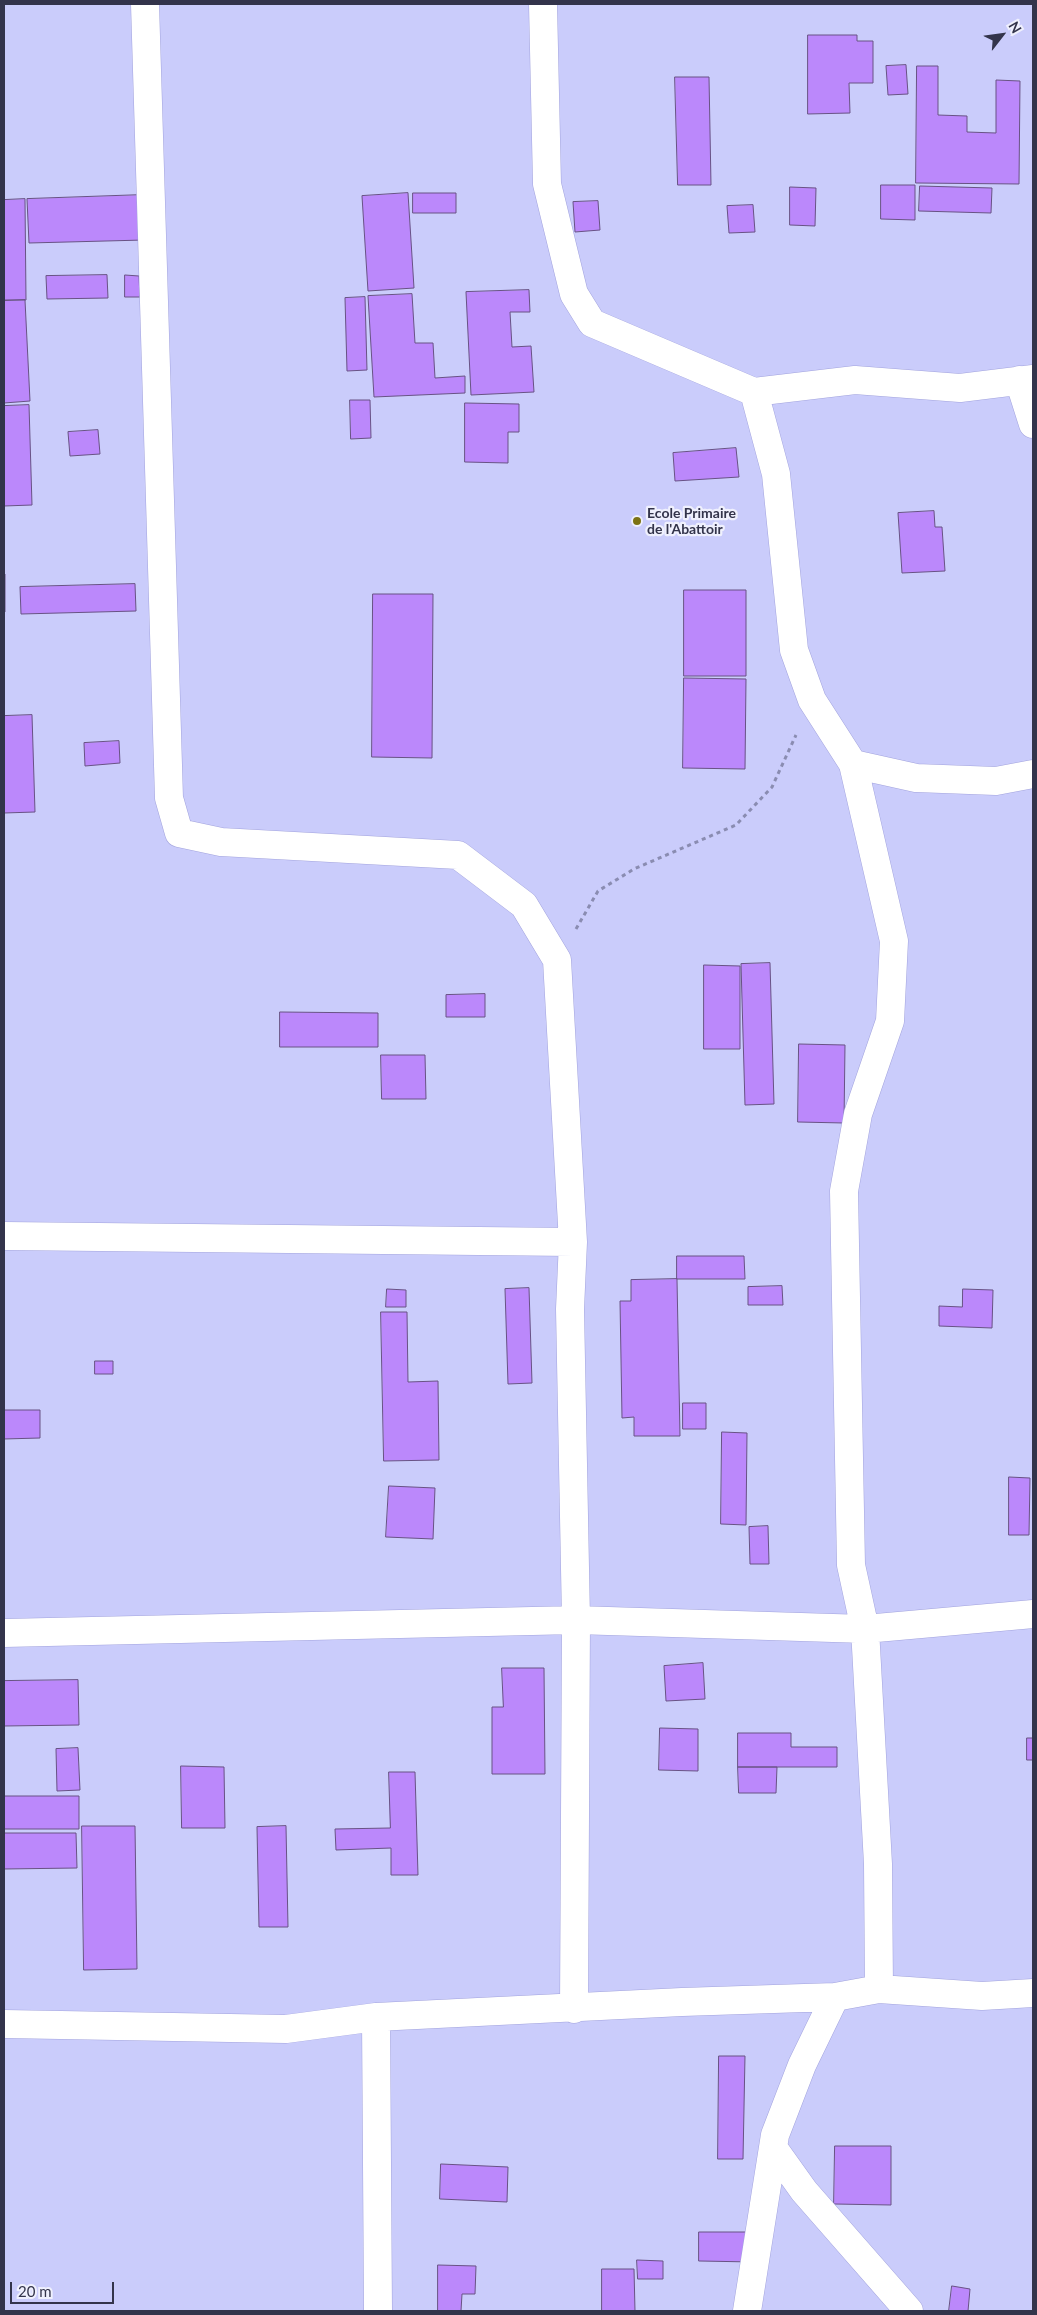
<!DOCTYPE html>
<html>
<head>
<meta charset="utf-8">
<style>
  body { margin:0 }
  #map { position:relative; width:1037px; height:2315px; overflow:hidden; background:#caccfb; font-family:Lato,sans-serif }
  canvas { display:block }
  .frame { position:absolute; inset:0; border:5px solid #33344b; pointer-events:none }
  .north { position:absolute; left:977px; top:10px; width:50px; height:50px; -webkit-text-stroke:4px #eff0fd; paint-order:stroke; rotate:60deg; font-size:14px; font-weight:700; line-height:20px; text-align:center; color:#33344b }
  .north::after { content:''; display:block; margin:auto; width:18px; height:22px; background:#33344b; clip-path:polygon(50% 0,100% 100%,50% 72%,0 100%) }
  .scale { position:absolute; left:10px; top:2282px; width:104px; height:22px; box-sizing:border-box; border:2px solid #33344b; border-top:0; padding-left:6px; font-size:15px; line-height:18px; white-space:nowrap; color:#33344b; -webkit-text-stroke:4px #eff0fd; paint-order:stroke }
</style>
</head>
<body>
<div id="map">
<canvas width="1037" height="2315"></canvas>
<div class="frame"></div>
<div class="north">N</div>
<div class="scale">20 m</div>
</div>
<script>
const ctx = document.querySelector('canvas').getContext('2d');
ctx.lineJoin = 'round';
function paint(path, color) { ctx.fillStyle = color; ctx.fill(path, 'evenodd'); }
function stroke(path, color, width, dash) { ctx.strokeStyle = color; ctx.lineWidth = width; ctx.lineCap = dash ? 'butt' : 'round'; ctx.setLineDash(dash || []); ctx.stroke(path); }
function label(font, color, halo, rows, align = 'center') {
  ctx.font = font + ' Lato,sans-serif'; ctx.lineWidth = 4.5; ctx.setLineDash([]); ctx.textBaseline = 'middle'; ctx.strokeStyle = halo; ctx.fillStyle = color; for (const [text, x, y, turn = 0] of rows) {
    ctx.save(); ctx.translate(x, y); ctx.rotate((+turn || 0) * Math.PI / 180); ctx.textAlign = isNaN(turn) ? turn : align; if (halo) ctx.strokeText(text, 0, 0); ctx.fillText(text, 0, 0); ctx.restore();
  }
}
const building = new Path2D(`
  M 808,35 L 857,35 L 857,41 L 873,41 L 873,83 L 849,83 L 850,113 L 808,114 Z
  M 906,65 L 908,94 L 888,95 L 886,66 Z
  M 917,66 L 938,66 L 938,115 L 967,116 L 967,132 L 996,133 L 996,80 L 1020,81 L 1019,184 L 916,183 Z
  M 675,77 L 709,77 L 711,185 L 678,185 Z
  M 881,185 L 915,185 L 915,220 L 881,219 Z
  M 920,186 L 992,188 L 991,213 L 919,211 Z
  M 790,187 L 816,188 L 815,226 L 790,225 Z
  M 408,193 L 414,288 L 368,291 L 362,196 Z
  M 413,193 L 456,193 L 456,213 L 413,213 Z
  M 142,195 L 144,240 L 29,243 L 27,199 Z
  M 25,199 L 26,300 L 4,300 L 4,200 Z
  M 598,201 L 600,230 L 575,232 L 573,202 Z
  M 753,205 L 755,232 L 729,233 L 727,206 Z
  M 107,275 L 108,298 L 47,299 L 46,276 Z
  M 125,275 L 139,276 L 140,297 L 125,297 Z
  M 529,290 L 530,312 L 510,312 L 512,347 L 531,346 L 534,392 L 471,395 L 466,292 Z
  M 412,294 L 415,343 L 433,343 L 435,378 L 465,376 L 465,393 L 374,397 L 368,296 Z
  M 365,297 L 367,370 L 347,371 L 345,298 Z
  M 25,300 L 30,401 L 4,403 L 4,301 Z
  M 350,400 L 370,400 L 371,438 L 351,439 Z
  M 465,403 L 519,404 L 519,432 L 508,432 L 508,463 L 465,462 Z
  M 29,405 L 32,505 L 4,506 L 4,406 Z
  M 98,430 L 100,454 L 70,456 L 68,432 Z
  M 736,448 L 739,477 L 675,481 L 673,453 Z
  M 934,511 L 935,527 L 942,527 L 945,571 L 902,573 L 898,513 Z
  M 4,574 L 5,574 L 5,612 L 4,612 Z
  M 135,584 L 136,611 L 21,614 L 20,587 Z
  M 684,590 L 746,590 L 746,676 L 684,676 Z
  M 373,594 L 433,594 L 432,758 L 372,757 Z
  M 684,678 L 746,679 L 745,769 L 683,768 Z
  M 32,715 L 35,812 L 4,813 L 4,716 Z
  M 119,741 L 120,763 L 85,766 L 84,743 Z
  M 770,963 L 774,1104 L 745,1105 L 741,964 Z
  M 704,965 L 740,966 L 740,1049 L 704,1049 Z
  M 485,994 L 485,1017 L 446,1017 L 446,995 Z
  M 280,1012 L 378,1013 L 378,1047 L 280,1047 Z
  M 799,1044 L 845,1045 L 844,1123 L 798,1122 Z
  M 381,1055 L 425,1055 L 426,1099 L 382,1099 Z
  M 677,1256 L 744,1256 L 745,1279 L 677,1279 Z
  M 677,1279 L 680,1436 L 634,1436 L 634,1417 L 622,1418 L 620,1301 L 631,1301 L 631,1280 Z
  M 782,1286 L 783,1305 L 748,1305 L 748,1287 Z
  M 529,1288 L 532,1383 L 508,1384 L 505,1289 Z
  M 387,1289 L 406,1290 L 406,1307 L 386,1307 Z
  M 963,1289 L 993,1290 L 992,1328 L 939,1326 L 939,1306 L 962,1307 Z
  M 381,1312 L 407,1312 L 408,1382 L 438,1381 L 439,1460 L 384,1461 Z
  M 95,1361 L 113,1361 L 113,1374 L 95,1374 Z
  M 683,1403 L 706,1403 L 706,1429 L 683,1429 Z
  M 4,1410 L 40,1410 L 40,1438 L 4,1439 Z
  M 722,1432 L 747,1433 L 746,1525 L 721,1524 Z
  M 1009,1477 L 1030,1478 L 1029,1535 L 1009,1535 Z
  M 389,1486 L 435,1488 L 433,1539 L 386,1537 Z
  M 768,1526 L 769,1564 L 750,1564 L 749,1527 Z
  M 703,1663 L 705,1699 L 666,1701 L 664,1666 Z
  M 502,1668 L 544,1668 L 545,1774 L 492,1774 L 492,1707 L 503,1707 Z
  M 78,1680 L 79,1725 L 4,1726 L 4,1681 Z
  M 660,1728 L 698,1729 L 698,1771 L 659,1770 Z
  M 738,1733 L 791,1733 L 791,1747 L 837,1747 L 837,1767 L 738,1767 Z
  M 1027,1738 L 1033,1738 L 1033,1760 L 1027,1760 Z
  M 78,1748 L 80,1790 L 57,1791 L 56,1749 Z
  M 181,1766 L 224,1767 L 225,1828 L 182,1828 Z
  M 738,1767 L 777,1767 L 776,1793 L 739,1793 Z
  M 389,1772 L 415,1772 L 418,1875 L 391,1875 L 391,1848 L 336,1850 L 335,1829 L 390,1828 Z
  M 4,1796 L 79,1796 L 79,1829 L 4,1829 Z
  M 82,1826 L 135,1826 L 137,1969 L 84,1970 Z
  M 286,1826 L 288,1927 L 259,1927 L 257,1827 Z
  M 4,1833 L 76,1833 L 77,1868 L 4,1869 Z
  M 719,2056 L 745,2056 L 743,2159 L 718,2159 Z
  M 835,2146 L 891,2146 L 891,2205 L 834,2204 Z
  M 441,2164 L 508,2167 L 507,2202 L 440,2199 Z
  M 699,2232 L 754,2232 L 753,2262 L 699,2261 Z
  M 637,2260 L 663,2261 L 663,2279 L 638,2279 Z
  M 438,2265 L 476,2266 L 475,2294 L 462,2294 L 461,2311 L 438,2311 Z
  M 602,2269 L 634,2269 L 635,2311 L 602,2311 Z
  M 952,2286 L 970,2289 L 968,2311 L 949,2311 Z`);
const path = new Path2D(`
  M 576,929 L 598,891 L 634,869 L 736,825 L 772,787 L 796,735`);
const minor = new Path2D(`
  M 145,4 L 169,798 L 179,833 L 221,842 L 458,855 L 524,905 L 557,960 L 573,1242 L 570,1309 L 576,1620 L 574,2009
  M 543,4 L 547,184 L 574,294 L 592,323 L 754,392 L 855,380 L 960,388 L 1033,379
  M 1019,380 L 1033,424
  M 754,392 L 776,474 L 794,650 L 812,700 L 853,764 L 916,778 L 996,781 L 1033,774
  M 853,764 L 894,941 L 890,1021 L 858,1114 L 844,1191 L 851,1565 L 865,1629 L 878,1864 L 879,1989
  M 4,1236 L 573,1242
  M 4,1633 L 576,1620 L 865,1629 L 1033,1614
  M 376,2017 L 378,2311
  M 4,2024 L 286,2029 L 376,2017 L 682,2002 L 835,1997
  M 774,2149 L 804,2191 L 909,2311
  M 747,2311 L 775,2135 L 802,2065 L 835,1997 L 879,1989 L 982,1996 L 1033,1993`);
const markers = [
  [637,521,5,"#7c7214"]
];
const poiNames = [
  ["Ecole Primaire",647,513],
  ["de l'Abattoir",647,529]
];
paint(building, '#bb88fb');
stroke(building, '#685284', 1);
stroke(minor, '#a2a3dd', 29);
stroke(path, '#8a8cb1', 3, [4, 4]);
stroke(minor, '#fff', 28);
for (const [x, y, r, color] of markers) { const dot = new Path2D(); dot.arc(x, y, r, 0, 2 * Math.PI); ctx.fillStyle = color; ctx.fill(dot); stroke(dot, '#eff0fd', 2); }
label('bold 14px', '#33344b', '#eff0fd', poiNames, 'left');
</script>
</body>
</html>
